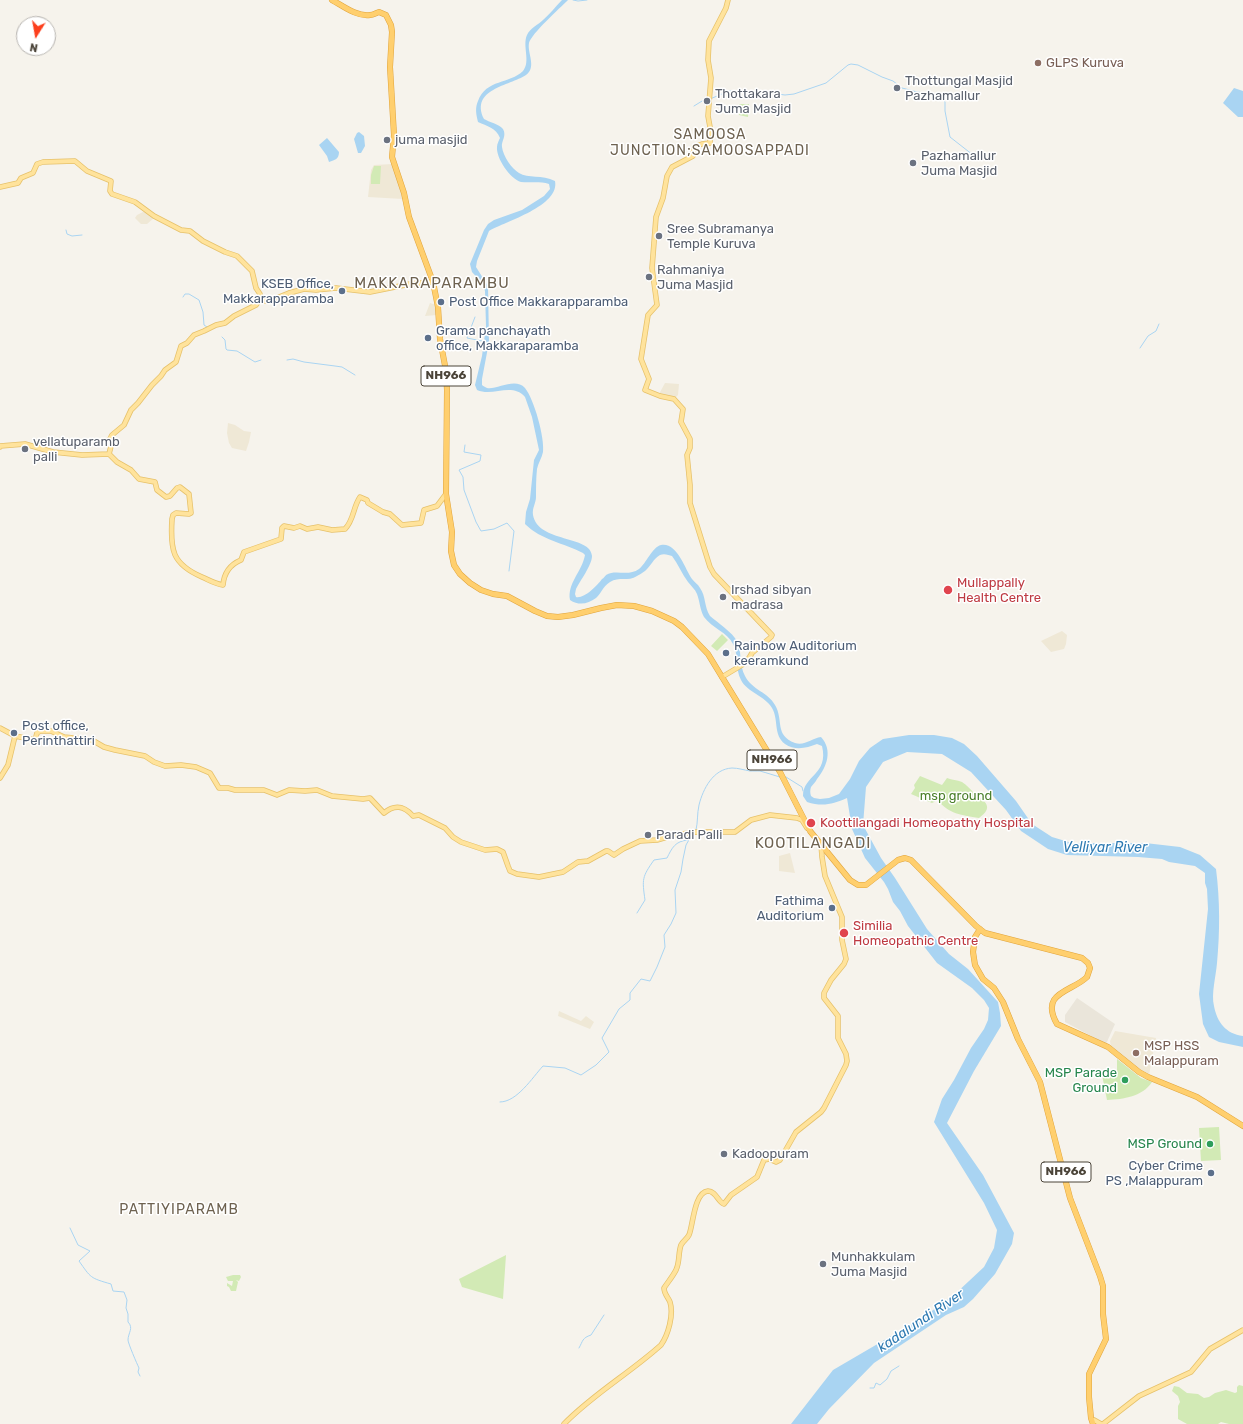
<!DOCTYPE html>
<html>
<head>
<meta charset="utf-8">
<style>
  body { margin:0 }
  #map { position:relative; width:1243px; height:1424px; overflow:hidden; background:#f6f3ec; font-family:Rubik,sans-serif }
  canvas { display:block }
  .north { position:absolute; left:16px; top:16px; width:40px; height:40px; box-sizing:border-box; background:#fff; border:1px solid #b7b4b0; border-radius:50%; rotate:191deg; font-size:11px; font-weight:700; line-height:16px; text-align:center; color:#4b4439 }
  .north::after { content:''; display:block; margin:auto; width:14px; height:18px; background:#fc3f1d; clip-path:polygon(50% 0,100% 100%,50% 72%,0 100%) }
</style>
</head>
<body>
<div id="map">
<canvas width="1243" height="1424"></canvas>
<div class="north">N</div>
</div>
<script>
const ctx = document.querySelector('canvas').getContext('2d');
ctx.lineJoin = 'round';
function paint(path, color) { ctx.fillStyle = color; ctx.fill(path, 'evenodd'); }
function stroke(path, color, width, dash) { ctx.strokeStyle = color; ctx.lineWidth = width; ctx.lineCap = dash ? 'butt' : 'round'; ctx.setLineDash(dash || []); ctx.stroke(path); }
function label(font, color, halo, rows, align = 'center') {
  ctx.font = font + ' Rubik,sans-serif'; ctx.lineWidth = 3; ctx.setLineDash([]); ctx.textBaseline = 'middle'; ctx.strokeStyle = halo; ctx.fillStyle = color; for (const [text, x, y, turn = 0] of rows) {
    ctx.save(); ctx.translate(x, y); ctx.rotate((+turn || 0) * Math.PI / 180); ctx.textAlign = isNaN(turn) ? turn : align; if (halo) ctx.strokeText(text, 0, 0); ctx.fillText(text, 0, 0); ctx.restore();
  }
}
const residential = new Path2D(`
  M 1077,998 L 1115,1024 L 1106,1044 L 1065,1022 L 1065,1015 Z`);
const education = new Path2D(`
  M 393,164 L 403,199 L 368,197 L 371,170 L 374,165 Z
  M 143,212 L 148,212 L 154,218 L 147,224 L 141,224 L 135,218 L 137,215 Z
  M 430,303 L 436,305 L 437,315 L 425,316 Z
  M 665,383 L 679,384 L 678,395 L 675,398 L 659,394 Z
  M 228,423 L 235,425 L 244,431 L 251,432 L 249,442 L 246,451 L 232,448 L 229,443 L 227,433 Z
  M 1062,631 L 1067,635 L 1066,644 L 1064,649 L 1051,652 L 1041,641 Z
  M 790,853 L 795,873 L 779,871 L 779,856 Z
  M 559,1011 L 581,1021 L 586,1016 L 594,1022 L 590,1029 L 558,1016 Z
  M 1115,1031 L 1156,1038 L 1149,1075 L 1139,1070 L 1111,1047 L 1110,1041 Z`);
const green = new Path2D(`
  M 739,104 L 749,104 L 748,117 L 739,115 Z
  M 374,166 L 381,166 L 380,184 L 371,184 L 371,175 Z
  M 722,634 L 728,640 L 717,651 L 711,646 Z
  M 920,776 L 942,785 L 947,778 C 952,780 957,780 962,782 C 967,785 970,789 974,793 C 986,802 994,807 979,818 C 962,815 948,814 938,800 L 932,803 L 911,794 L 915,788 L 914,785 Z
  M 1117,1059 L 1141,1078 L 1152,1082 C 1142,1097 1124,1099 1107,1100 L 1102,1075 L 1117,1074 Z
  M 1219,1127 L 1221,1160 L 1201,1161 L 1199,1128 Z
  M 506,1255 L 503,1299 L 462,1287 L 459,1279 Z
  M 233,1275 L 240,1275 L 241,1277 L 239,1281 L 236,1280 L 238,1282 L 236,1291 L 231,1291 L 229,1287 L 227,1286 L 227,1283 L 232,1286 L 233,1281 L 228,1281 L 226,1277 Z
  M 1239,1385 L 1243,1386 L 1243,1424 L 1229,1424 L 1221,1422 L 1218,1424 L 1187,1424 L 1178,1419 L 1178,1406 L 1180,1402 L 1178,1396 L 1172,1391 L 1174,1386 L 1179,1387 L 1187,1393 L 1198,1394 L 1204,1398 L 1209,1397 L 1215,1393 L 1226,1390 L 1235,1393 L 1237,1392 L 1237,1387 Z`);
const water = new Path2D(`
  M 562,0 L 568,0 C 560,8 531,34 529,43 C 527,53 537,67 526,75 C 509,86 470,89 484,119 C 489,122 499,124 503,129 C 507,136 501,141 502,147 C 503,156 512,169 519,173 C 528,179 542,174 555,181 C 560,206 506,221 489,231 L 477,261 L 476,267 L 488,286 L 489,342 L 482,379 L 482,385 C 483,386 485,387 487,388 C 497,390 515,377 525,388 C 534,399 545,438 543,452 C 542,458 538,463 537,469 C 536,478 536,488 536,497 C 536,503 532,508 533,515 C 538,543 591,535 592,556 C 592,565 580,581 576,589 L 575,594 L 576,597 C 584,599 597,586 602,579 C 603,579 606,575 606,575 C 616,569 628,577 639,569 C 646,564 652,547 661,545 C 677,542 685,569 692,579 C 694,582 698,584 700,588 C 706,596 704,607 710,616 C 717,622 733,633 737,641 C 742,651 739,665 745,676 C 752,690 768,692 775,705 C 784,720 774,735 795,743 C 805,746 812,738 821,737 C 833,750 827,767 817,779 C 816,782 813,784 811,787 C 810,790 810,793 811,796 L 814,798 L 820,799 L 829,798 L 839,794 L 850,779 L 859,761 L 870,748 L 883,739 L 909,735 L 934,735 L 952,738 L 964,744 L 977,756 L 1016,801 L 1032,824 L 1052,837 L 1072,843 L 1145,843 L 1180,847 L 1200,855 L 1216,869 C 1220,900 1220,932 1217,963 C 1216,976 1211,994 1214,1006 C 1217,1022 1226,1034 1243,1036 L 1243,1047 L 1219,1042 L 1209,1037 L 1203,1024 L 1199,994 L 1208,909 L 1207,889 L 1205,883 L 1205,873 L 1195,866 L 1169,862 L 1162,859 L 1138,857 L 1067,855 L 1048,849 L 1021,831 L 1006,810 L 971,772 L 942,754 L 907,752 L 883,762 L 866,787 L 863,825 L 881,858 L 895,878 L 927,929 L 949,954 L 968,969 L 998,1002 L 1000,1013 L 1001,1026 L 974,1071 L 947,1123 L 983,1175 L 1014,1233 L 1012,1244 L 995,1274 L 973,1299 L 964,1307 L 946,1315 L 874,1363 L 829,1409 L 817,1424 L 791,1424 L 833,1370 L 922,1318 L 954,1295 L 984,1267 L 994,1248 L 997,1230 L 984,1203 L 934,1122 L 942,1099 L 954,1080 L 971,1048 L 984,1029 L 988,1020 L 989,1008 L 984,1000 L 972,988 L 937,963 L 908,926 L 900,911 L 893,902 L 888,889 L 884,882 L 865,858 L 852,829 L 847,798 C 833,804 823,807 807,802 L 803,796 C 803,775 829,775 822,746 L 817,744 C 807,748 795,751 785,744 C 773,735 779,720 772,708 C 765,696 747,692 741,680 C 735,669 739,655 733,644 C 727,632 712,628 704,617 C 700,610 700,602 697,594 C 695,589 691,586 688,582 C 682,574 678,564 672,556 C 669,555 664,553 660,555 C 654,558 650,567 645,571 C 642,573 639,575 637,576 C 628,582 619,576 610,582 C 602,587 602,593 596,598 C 588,604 579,606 570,600 C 567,583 582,572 585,555 L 583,553 C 564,543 541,540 525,524 L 526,512 L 530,499 L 534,460 L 539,450 L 532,417 L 525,397 C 512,382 493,397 477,390 L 475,385 L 482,356 L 486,326 L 485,291 L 482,283 L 472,272 L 470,264 L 484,230 L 488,224 L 494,220 L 522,210 L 544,196 L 550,189 L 549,184 C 540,181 530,183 521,182 C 510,179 496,158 497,147 C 497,144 499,140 500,138 C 496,128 487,126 478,122 C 476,114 475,108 478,101 C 486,79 510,84 523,71 C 531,61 522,46 527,35 C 530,28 538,25 543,20 C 550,14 555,7 562,0 Z
  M 1234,88 L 1243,91 L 1243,117 L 1238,117 L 1223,103 Z
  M 359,132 L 364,136 L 365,146 L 361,153 L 358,153 L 354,139 L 357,133 Z
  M 327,138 L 339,152 C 339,159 335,160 329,162 L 327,156 L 319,145 Z`);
const stream = new Path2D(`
  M 573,0 L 578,1 L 587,0
  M 710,99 L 729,91 L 763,92 L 785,95 L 794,94 L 826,83 L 848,65 L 851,64 L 858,65 L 882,77 L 893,81 L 902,88 L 906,89 L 917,92 L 939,95 L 945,102 L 945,111 L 950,137 L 973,155
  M 694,106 L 707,98
  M 66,230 L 67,234 L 72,236 L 82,235
  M 183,297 L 185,294 L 189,294 L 199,300 L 203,312 L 204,325 L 207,327
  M 475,317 L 467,338 L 482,341
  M 222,337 L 225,340 L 226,349 L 227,350 L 237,351 L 255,362 L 261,360
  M 1140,348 L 1148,336 L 1156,331 L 1159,324
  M 287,360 L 293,359 L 304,362 L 335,366 L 342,367 L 355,375
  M 465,445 L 464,452 L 481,455 L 480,461 L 459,470 L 463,477 L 464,490 L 476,522 L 481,531 L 494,529 L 507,523 L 514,531 L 509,571
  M 786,777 L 802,787 L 803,791
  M 696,830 C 698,822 697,814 699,805 C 703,789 713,769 732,768 C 738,768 744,770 750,771 C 754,771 756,771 760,771 C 767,773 773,775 780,777
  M 637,913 L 645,900 C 642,879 642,877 654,860 L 667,858 C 672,848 675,841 688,840
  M 500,1102 C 517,1102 532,1078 543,1066 L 565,1068 L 581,1075 L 596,1065 L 609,1052 L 602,1038 L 619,1009 L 630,1000 L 630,993 L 641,979 L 650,981 L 657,967 L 665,947 L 664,935 L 671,924 L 676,913 L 675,890 L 681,872 L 683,859 L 686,845 L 690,838 L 695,834
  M 70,1228 L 78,1245 L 90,1251 L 79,1261 C 91,1278 90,1278 111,1284 L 113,1291 L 124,1292 L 127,1300 L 126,1308 L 128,1314 L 128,1322 C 134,1328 128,1333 128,1340 C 128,1343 137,1364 139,1368 L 138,1372 L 140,1376
  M 579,1348 C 583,1341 582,1338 591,1335 L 604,1315
  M 870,1388 L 874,1388 L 876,1383 L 880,1385 L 887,1379 L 891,1371 L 899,1366`);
const major = new Path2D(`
  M 0,187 L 18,183 L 21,178 L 33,173 L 37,164 L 43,162 L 75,161 L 87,171 L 111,181 L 110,191 L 112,194 L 135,202 L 154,216 L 181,230 L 190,231 L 203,241 L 225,252 L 237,256 L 252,271 L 256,288 L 260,294 L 259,301
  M 259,301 L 269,301 L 289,293 L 304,289 L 316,290 L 336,288 L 370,292 L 410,284 L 433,282
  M 0,447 L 0,446 L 25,444 L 53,452 L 82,455 L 109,454
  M 109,454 L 117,462 L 131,470 L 139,479 L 155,482 L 157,490 L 166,497 L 170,496 L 177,488 L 180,487 L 189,494 L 191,513 L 189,514 L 176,513 L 173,515 L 172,519 C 170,550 172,564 202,577 C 209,580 215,584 223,585 C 224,573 229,565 241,560 L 244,552 L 281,539 L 282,528 L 284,526 L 294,528 L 300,526 L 307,529 L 318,527 L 332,530 L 345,529 C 354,520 353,507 360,497 L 367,500 L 368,503 L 383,512 L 390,514 L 402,525 L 421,523 L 424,510 L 437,506 L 446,494
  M 109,454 L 111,446 L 109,441 L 112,435 L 124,425 L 131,410 L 138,403 L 152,385 L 161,376 L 165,370 L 176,362 L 181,346 L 187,343 L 194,335 L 204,331 L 216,325 L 225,323 L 234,316 L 256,305 L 259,301
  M 722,677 L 742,665 L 749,658 L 752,653 L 771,637 L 772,635 L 714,574 L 710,567 L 690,503 L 690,485 L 687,455 L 690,448 L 690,439 L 681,422 L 683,409 L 674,399 L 660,396 L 645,390 L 649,379 L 641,359 L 648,315 L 657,305 L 652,268 L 656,217 L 663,198 L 667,176 L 672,167 L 693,156 L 694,147 L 702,144 L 710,143 L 710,127 L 708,116 L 711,78 L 708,60 L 709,41 L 726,8 L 728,0
  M 0,728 L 15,736 L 35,740 L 37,733 L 40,731 L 51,731 L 64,737 L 92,740 L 104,747 L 115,750 L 145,756 L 154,762 L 165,766 L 181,765 L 196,767 L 210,773 L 219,788 L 228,788 L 235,790 L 264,790 L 277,795 L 289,790 L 305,791 L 317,790 L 332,796 L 363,799 L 370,798 L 384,813 C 395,804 404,806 413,816 L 419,815 L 445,828 L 453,837 L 461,842 L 485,850 L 497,849 L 503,852 L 508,866 L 510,871 L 517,874 L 539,877 L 563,872 L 578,862 L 588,861 L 606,851 L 608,851 L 614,855 L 623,849 L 640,841 L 657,840 L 674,835 L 697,832 L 735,832 L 751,820 L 770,815 L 797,818 L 802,820 L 807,828
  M 0,778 L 8,765 L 15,736
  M 1094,1420 L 1101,1424
  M 564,1424 C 593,1394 630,1373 661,1345 C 668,1335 674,1315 670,1302 C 668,1297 664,1294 664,1288 C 668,1282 673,1276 676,1270 C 680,1262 678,1253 681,1245 C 683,1241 687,1239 689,1235 C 693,1226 694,1192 708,1191 C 716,1191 718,1202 724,1204 L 731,1195 L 757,1177 L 764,1160 L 769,1159 L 776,1162 L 780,1160 L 796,1132 L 821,1112 L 824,1108 L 846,1065 L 847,1061 L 846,1054 L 838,1038 L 838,1016 L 824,998 L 824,993 L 831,980 L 844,964 L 846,959 L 842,940 L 842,917 L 825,876 L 822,857 L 821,844
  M 1103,1424 L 1139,1396 L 1191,1372 L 1210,1349 L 1243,1330`);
const highway = new Path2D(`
  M 332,0 C 343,6 357,17 370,15 C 373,15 376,13 379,12 L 386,15 L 391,25 L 392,32 L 390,67 L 394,135 L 392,157 L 404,193 L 409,217 L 433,282 L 438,307 L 440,339 L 446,371 L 447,390 L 446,494 L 452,532 L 451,551 L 454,565 L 460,574 L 470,583 L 481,590 L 493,594 L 507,596 L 535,611 L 547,616 L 558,617 L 573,615 L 601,608 L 617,605 L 634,606 L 652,611 L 674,621 L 682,627 L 708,654 L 780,772 L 810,831 L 850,880 L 858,885 L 866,885 L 898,860 L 905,858 L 911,860 L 976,926 L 985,933 L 1082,958 L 1088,963 L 1090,968 L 1087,977 C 1072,992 1039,992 1057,1024 L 1108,1047 L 1139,1072 L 1148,1077 L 1197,1097 L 1243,1126
  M 980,929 L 975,937 L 973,952 L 975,965 L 983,979 L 994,988 L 1003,1002 L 1018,1039 L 1040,1082 L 1070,1198 L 1100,1276 L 1103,1286 L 1103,1314 L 1106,1339 L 1089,1374 L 1089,1397 L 1091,1418 L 1093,1424`);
const markers = [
  [1038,63,4,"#8d6e63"],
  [897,88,4,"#6b7280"],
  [707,101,4,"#6b7280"],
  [387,140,4,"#6b7280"],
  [913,163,4,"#6b7280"],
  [659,236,4,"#6b7280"],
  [649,277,4,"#6b7280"],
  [342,291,4,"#5c6f8a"],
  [441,302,4,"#5c6f8a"],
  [428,338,4,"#5c6f8a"],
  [25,449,4,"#6b7280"],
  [948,590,5,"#e0444e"],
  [723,597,4,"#6b7280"],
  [726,653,4,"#5c6f8a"],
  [14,733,4,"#5c6f8a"],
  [811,823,5,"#e0444e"],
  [648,835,4,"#6b7280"],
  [832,908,4,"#5c6f8a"],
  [844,933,5,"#e0444e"],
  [1136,1053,4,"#8d6e63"],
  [1125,1080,4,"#2e9e5b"],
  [1210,1144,4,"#2e9e5b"],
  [724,1154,4,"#6b7280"],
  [1211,1173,4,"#5c6f8a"],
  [823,1264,4,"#6b7280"]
];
const shields = [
  [446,376,50],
  [772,760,50],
  [1066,1172,50]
];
const shieldNames = [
  ["NH966",446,376],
  ["NH966",772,760],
  ["NH966",1066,1172]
];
const educationNames = [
  ["GLPS Kuruva",1046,63],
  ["MSP HSS",1144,1046],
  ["Malappuram",1144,1061]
];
const worshipNames = [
  ["Thottungal Masjid",905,81],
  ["Pazhamallur",905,96],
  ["Thottakara",715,94],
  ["Juma Masjid",715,109],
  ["juma masjid",395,140],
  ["Pazhamallur",921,156],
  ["Juma Masjid",921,171],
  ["Sree Subramanya",667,229],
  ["Temple Kuruva",667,244],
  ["Rahmaniya",657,270],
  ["Juma Masjid",657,285],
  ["vellatuparamb",33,442],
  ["palli",33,457],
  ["Irshad sibyan",731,590],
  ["madrasa",731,605],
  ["Paradi Palli",656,835],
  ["Kadoopuram",732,1154],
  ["Munhakkulam",831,1257],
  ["Juma Masjid",831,1272]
];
const serviceNames = [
  ["KSEB Office,",334,284,"right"],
  ["Makkarapparamba",334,299,"right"],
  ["Post Office Makkarapparamba",449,302],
  ["Grama panchayath",436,331],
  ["office, Makkaraparamba",436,346],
  ["Rainbow Auditorium",734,646],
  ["keeramkund",734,661],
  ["Post office,",22,726],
  ["Perinthattiri",22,741],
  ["Fathima",824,901,"right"],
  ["Auditorium",824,916,"right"],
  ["Cyber Crime",1203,1166,"right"],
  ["PS ,Malappuram",1203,1181,"right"]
];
const healthNames = [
  ["Mullappally",957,583],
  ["Health Centre",957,598],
  ["Koottilangadi Homeopathy Hospital",820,823],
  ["Similia",853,926],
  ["Homeopathic Centre",853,941]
];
const parkNames = [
  ["msp ground",956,796]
];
const leisureNames = [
  ["MSP Parade",1117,1073],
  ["Ground",1117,1088],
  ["MSP Ground",1202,1144]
];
const neighbourhoodNames = [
  ["SAMOOSA",710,135],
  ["JUNCTION;SAMOOSAPPADI",710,151],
  ["PATTIYIPARAMB",179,1210]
];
const waterNames = [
  ["Velliyar River",1105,848],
  ["kadalundi River",921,1321,-34]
];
const quarterNames = [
  ["MAKKARAPARAMBU",432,284],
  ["KOOTILANGADI",813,844]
];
paint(residential, '#eae5da');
paint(education, '#efe8d6');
paint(green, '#d2eab5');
paint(water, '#a9d4f2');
stroke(stream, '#a9d4f2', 1);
stroke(major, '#e6c16a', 5.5);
stroke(highway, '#e0a43c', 6);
stroke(major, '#ffe39c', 4);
stroke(highway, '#ffcf6e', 5);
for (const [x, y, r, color] of markers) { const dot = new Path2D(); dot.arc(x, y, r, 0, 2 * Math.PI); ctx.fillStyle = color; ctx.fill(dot); stroke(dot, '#fff', 1.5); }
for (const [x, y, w] of shields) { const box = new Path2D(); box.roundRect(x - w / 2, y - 10, w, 20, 3); ctx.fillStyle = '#fff'; ctx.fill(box); stroke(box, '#4b4439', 1); }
label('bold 12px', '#4b4439', null, shieldNames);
label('13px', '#785e54', '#fff', educationNames, 'left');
label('13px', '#5b616d', '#fff', worshipNames, 'left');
label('13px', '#4e5e75', '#fff', serviceNames, 'left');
label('13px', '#be3a42', '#fff', healthNames, 'left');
label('13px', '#4a7f2a', '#fff', parkNames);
label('13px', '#27864d', '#fff', leisureNames, 'right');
ctx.letterSpacing = '1px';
label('14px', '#6e6250', '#fff', neighbourhoodNames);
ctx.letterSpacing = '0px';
label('italic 14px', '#2e7ab2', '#fff', waterNames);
ctx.letterSpacing = '1px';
label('15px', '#6e6250', '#fff', quarterNames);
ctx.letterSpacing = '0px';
</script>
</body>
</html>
